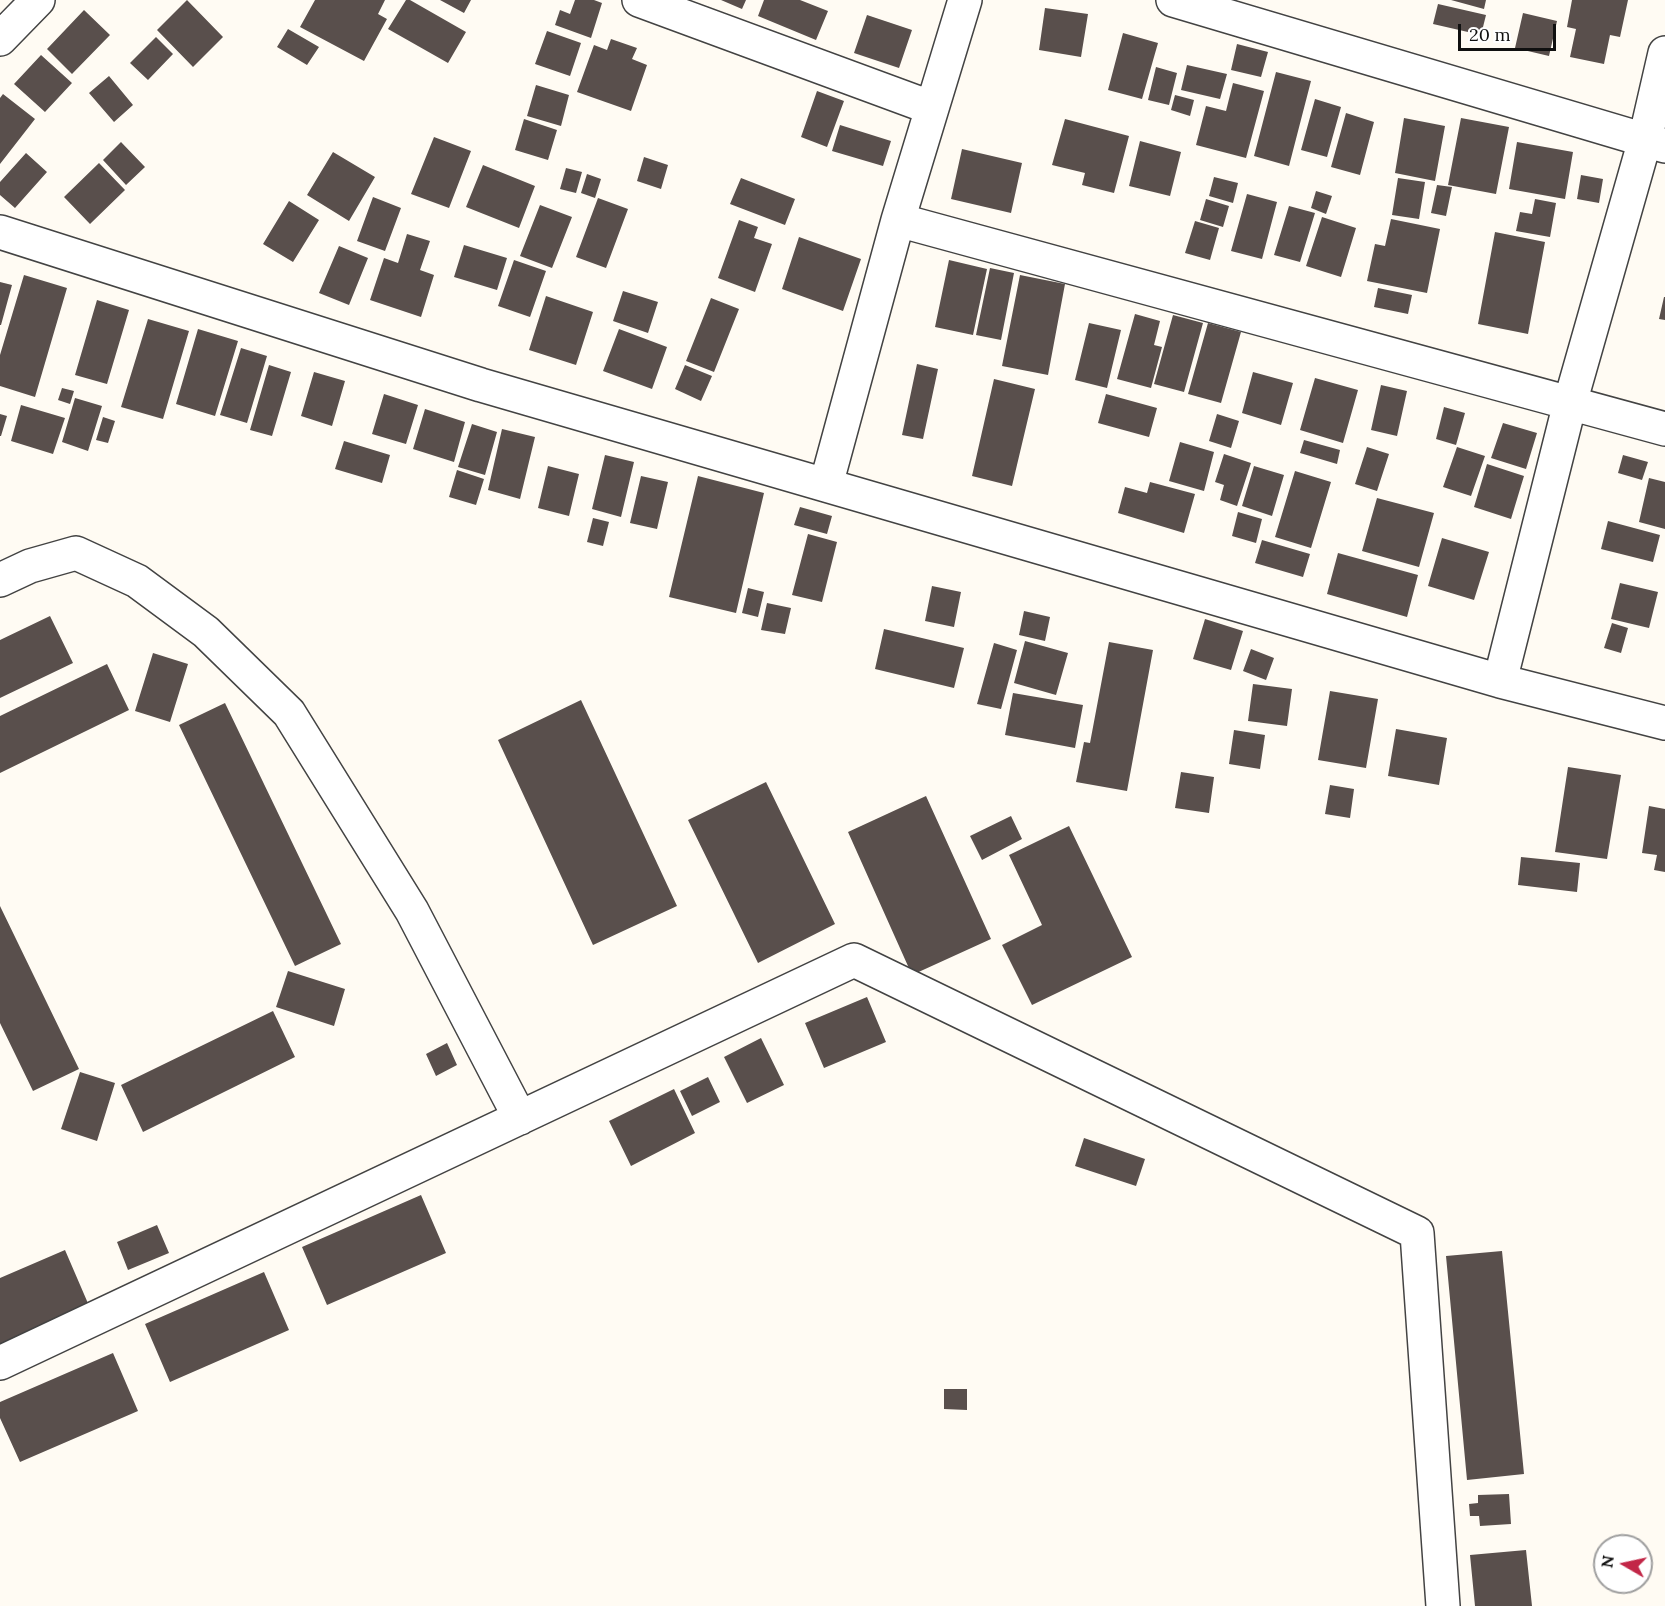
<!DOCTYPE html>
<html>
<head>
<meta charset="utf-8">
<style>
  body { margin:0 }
  #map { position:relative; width:1665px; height:1606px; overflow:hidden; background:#fffbf3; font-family:Lora,serif }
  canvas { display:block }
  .north { position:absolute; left:1593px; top:1534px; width:60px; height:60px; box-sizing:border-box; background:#fff; border:2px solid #9f9f9f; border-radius:50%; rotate:279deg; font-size:16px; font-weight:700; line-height:24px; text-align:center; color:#101010 }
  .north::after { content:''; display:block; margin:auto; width:21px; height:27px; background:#c22647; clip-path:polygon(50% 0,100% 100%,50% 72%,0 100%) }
  .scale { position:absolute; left:1458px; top:24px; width:98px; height:27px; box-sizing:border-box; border:3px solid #101010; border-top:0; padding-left:8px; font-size:18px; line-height:21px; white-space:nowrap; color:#101010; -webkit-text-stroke:4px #fff; paint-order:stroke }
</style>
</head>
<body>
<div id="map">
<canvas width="1665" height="1606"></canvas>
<div class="north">N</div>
<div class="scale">20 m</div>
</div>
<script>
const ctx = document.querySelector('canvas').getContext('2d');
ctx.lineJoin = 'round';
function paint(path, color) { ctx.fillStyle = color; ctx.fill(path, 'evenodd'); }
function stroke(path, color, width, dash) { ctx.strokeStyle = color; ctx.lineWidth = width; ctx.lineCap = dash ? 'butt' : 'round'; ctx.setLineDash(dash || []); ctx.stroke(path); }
const building = new Path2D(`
  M 187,0 L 223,37 L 193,67 L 157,30 Z
  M 315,0 L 385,0 L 378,14 L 387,19 L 364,61 L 300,27 Z
  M 406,0 L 410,0 L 466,32 L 448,63 L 388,29 Z
  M 440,0 L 471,0 L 464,13 Z
  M 575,0 L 594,0 L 602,3 L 591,38 L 555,25 L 560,10 L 570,14 Z
  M 721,0 L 746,0 L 742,9 Z
  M 764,0 L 800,0 L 828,11 L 816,40 L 758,16 Z
  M 1451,0 L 1486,0 L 1484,9 Z
  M 1572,0 L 1628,0 L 1620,37 L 1610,35 L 1604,64 L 1570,57 L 1576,29 L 1567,27 Z
  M 1438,4 L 1486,15 L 1481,35 L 1433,24 Z
  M 1045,8 L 1088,14 L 1081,57 L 1039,50 Z
  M 84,10 L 110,35 L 72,74 L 47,49 Z
  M 1523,13 L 1557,21 L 1549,56 L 1515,48 Z
  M 867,15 L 912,30 L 899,68 L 854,53 Z
  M 288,29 L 319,47 L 307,65 L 277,47 Z
  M 547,31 L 581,43 L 570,76 L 535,64 Z
  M 1123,33 L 1158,43 L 1142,99 L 1108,90 Z
  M 156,37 L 173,54 L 148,80 L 130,63 Z
  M 611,39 L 637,48 L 632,59 L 647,65 L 631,111 L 577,92 L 594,45 L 607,50 Z
  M 1237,44 L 1268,52 L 1261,77 L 1231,70 Z
  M 41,55 L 72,83 L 45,112 L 14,84 Z
  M 1187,65 L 1227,74 L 1220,99 L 1181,90 Z
  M 1156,67 L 1177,73 L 1169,105 L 1148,100 Z
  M 1276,72 L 1311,81 L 1289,166 L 1254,156 Z
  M 109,76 L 133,105 L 114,122 L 89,93 Z
  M 1233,83 L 1264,91 L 1246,158 L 1196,145 L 1206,106 L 1226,111 Z
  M 536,85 L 569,95 L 561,126 L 527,116 Z
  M 817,91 L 844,101 L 827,147 L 801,137 Z
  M 3,94 L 35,119 L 0,164 L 0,98 Z
  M 1175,95 L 1194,100 L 1190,116 L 1171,110 Z
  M 1315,99 L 1341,107 L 1327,157 L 1301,150 Z
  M 1346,113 L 1374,122 L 1360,175 L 1331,167 Z
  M 1404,118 L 1445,126 L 1435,181 L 1395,173 Z
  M 1461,118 L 1509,127 L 1496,194 L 1448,185 Z
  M 524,119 L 557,130 L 548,160 L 515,150 Z
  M 1065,119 L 1129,136 L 1114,193 L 1082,185 L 1085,173 L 1052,165 Z
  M 840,125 L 891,141 L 883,166 L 832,151 Z
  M 434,137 L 471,151 L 449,208 L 411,194 Z
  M 1140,141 L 1181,152 L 1170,196 L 1129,186 Z
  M 121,142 L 145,167 L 126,185 L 103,160 Z
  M 1517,142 L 1573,152 L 1565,199 L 1509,189 Z
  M 962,149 L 1022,163 L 1011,213 L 951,199 Z
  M 333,152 L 375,177 L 349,221 L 307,195 Z
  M 26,153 L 47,172 L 15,208 L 0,195 L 0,182 Z
  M 644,157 L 668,165 L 661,189 L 637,181 Z
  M 99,163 L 125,190 L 90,224 L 64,197 Z
  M 483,165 L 535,186 L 519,228 L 466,207 Z
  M 566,168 L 582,172 L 576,193 L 560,189 Z
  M 587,174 L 601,179 L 595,198 L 581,193 Z
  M 1581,175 L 1603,179 L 1599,203 L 1577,199 Z
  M 1214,177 L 1238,183 L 1233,203 L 1209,196 Z
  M 741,178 L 795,199 L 785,225 L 730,204 Z
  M 1398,178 L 1425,182 L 1419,219 L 1392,215 Z
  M 1437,185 L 1452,187 L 1446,216 L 1431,213 Z
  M 1316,191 L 1332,196 L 1326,214 L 1311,208 Z
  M 1247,194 L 1277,202 L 1262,259 L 1231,251 Z
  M 373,197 L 401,208 L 385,251 L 357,241 Z
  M 598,198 L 628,209 L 606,268 L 576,257 Z
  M 1206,199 L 1229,206 L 1223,227 L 1200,220 Z
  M 1535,199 L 1556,203 L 1550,237 L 1516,231 L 1520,212 L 1532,214 Z
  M 289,201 L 319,220 L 293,262 L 263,244 Z
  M 540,205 L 572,217 L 552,268 L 520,256 Z
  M 1289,206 L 1315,213 L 1300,262 L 1274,255 Z
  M 1322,217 L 1356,228 L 1341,277 L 1306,266 Z
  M 1391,219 L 1440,229 L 1427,293 L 1367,281 L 1375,244 L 1385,246 Z
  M 739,220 L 758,227 L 754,238 L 772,244 L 755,292 L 718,278 Z
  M 1195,221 L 1219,228 L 1210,260 L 1185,253 Z
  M 1495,232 L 1545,242 L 1528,334 L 1478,324 Z
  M 407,234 L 430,241 L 420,270 L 434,275 L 421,317 L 370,300 L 384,258 L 398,263 Z
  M 799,237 L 861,259 L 843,311 L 782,289 Z
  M 464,245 L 507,258 L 497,290 L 454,277 Z
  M 339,246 L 368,258 L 349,305 L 319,293 Z
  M 514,260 L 546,271 L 530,317 L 498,306 Z
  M 949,260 L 987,269 L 973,335 L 935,327 Z
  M 990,268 L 1014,273 L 1001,340 L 976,335 Z
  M 24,275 L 67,288 L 35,397 L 0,386 L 0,355 Z
  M 1020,275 L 1065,284 L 1048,375 L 1002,366 Z
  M 0,282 L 12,285 L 1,325 L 0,325 Z
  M 1378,288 L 1412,295 L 1408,314 L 1374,307 Z
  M 623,291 L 658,302 L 648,333 L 613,321 Z
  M 546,296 L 593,312 L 576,365 L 529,350 Z
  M 1664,297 L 1665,297 L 1665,320 L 1659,319 Z
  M 711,298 L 739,309 L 714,372 L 686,361 Z
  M 97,300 L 129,310 L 107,384 L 75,375 Z
  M 1135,314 L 1160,321 L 1154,345 L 1162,347 L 1151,388 L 1117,379 Z
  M 1173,315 L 1203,323 L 1184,392 L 1154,384 Z
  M 148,319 L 189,331 L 163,419 L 121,407 Z
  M 1089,323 L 1121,330 L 1107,388 L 1075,380 Z
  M 1208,323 L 1241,332 L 1221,403 L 1188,394 Z
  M 198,329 L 238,341 L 215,416 L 176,404 Z
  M 619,329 L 667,347 L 652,389 L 603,371 Z
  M 241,348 L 267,356 L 247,423 L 220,415 Z
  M 917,364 L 938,369 L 923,439 L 902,435 Z
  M 269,365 L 291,372 L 272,436 L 250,430 Z
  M 685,365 L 712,376 L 701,401 L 675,389 Z
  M 314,372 L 345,381 L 332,426 L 301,416 Z
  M 1253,372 L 1293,383 L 1281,425 L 1242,413 Z
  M 1315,378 L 1358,390 L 1343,443 L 1300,430 Z
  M 994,379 L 1035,389 L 1012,486 L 972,476 Z
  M 1381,385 L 1407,391 L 1397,436 L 1371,430 Z
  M 62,388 L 74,391 L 70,404 L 58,400 Z
  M 384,394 L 418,405 L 406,444 L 372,434 Z
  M 1106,394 L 1157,408 L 1149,437 L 1098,423 Z
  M 75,398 L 102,406 L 88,451 L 62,442 Z
  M 21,405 L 65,418 L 53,454 L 11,441 Z
  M 1444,407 L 1465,413 L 1456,445 L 1436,439 Z
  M 425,409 L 465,422 L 454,462 L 413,449 Z
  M 0,414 L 7,416 L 1,436 L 0,436 Z
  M 1217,414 L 1239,421 L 1231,448 L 1209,441 Z
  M 103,417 L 115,421 L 108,443 L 96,440 Z
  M 1503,423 L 1537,433 L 1526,469 L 1491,458 Z
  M 472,424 L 497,432 L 485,475 L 458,467 Z
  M 502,429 L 535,437 L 520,499 L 488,490 Z
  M 1304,440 L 1340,450 L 1337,464 L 1300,453 Z
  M 344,441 L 390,455 L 382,483 L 335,469 Z
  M 1180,442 L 1214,452 L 1204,491 L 1169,481 Z
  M 1367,447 L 1389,454 L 1377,491 L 1355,484 Z
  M 1457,447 L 1485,456 L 1471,496 L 1443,487 Z
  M 1224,454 L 1251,463 L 1237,506 L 1220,500 L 1224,485 L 1215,482 Z
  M 605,455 L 634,462 L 621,517 L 592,509 Z
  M 1623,455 L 1648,462 L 1642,480 L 1618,473 Z
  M 1487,464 L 1524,476 L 1511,519 L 1474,507 Z
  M 548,466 L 579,474 L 569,516 L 538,508 Z
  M 1254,466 L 1284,475 L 1272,516 L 1242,506 Z
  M 457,470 L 484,479 L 476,505 L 449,497 Z
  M 1295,471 L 1331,482 L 1311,548 L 1275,537 Z
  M 641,476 L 668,482 L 657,529 L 630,523 Z
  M 698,476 L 764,493 L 736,613 L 669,597 Z
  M 1649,478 L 1665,482 L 1665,529 L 1639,522 Z
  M 1150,482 L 1195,494 L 1184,533 L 1118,513 L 1125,487 L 1147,493 Z
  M 1377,498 L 1434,513 L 1419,567 L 1362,551 Z
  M 800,507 L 832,516 L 827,534 L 794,525 Z
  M 1238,512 L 1262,519 L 1256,543 L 1232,536 Z
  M 593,518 L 609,522 L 603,546 L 587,542 Z
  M 1608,521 L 1660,535 L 1653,562 L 1601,549 Z
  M 808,534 L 837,542 L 822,602 L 792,595 Z
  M 1442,538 L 1489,552 L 1474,600 L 1428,586 Z
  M 1262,540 L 1310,554 L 1303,577 L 1255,563 Z
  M 1338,553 L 1418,575 L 1407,617 L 1327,594 Z
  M 1620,583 L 1658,592 L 1649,628 L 1611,619 Z
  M 932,586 L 961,592 L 954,627 L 925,621 Z
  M 748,588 L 764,592 L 758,617 L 742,613 Z
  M 767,603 L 791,608 L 785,634 L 761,630 Z
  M 1024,611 L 1050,617 L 1045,641 L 1019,635 Z
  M 50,616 L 73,663 L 0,698 L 0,640 Z
  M 1205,619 L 1243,631 L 1231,670 L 1193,659 Z
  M 1612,623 L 1628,628 L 1621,653 L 1604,648 Z
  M 884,629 L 964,648 L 954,688 L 875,669 Z
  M 1025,641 L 1068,653 L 1056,695 L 1014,683 Z
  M 1109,642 L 1153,650 L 1127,791 L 1076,782 L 1084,742 L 1090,743 Z
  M 994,643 L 1017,650 L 1001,709 L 977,704 Z
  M 1251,649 L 1274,658 L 1266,680 L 1243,671 Z
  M 153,653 L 188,664 L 170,722 L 135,711 Z
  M 107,664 L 129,710 L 0,773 L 0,716 Z
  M 1253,684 L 1292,689 L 1287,726 L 1248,721 Z
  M 1330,691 L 1378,699 L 1366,768 L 1318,760 Z
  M 1013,693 L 1083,705 L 1075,748 L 1005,735 Z
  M 581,700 L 677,906 L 593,945 L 498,740 Z
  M 225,703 L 341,944 L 295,966 L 179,725 Z
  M 1396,729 L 1447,738 L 1439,785 L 1388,776 Z
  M 1234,730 L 1265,735 L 1260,769 L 1229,764 Z
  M 1568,767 L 1621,775 L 1607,859 L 1555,852 Z
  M 1181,772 L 1214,777 L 1209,813 L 1175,808 Z
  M 766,782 L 835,924 L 758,963 L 688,820 Z
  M 1330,785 L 1354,789 L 1350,818 L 1325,814 Z
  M 926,796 L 991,939 L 912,975 L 848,832 Z
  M 1649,806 L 1665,809 L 1665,872 L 1654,870 L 1657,855 L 1642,853 Z
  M 1011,816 L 1022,839 L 982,860 L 970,836 Z
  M 1069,826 L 1132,957 L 1032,1005 L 1002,945 L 1042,925 L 1009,855 Z
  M 1521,857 L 1580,863 L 1577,892 L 1518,885 Z
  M 0,906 L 79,1069 L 33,1091 L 0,1023 Z
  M 288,971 L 345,989 L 334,1026 L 276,1007 Z
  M 867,997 L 886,1042 L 824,1068 L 805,1023 Z
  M 273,1011 L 295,1057 L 143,1132 L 121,1085 Z
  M 761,1038 L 784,1085 L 747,1103 L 724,1057 Z
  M 447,1043 L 457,1065 L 436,1076 L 426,1054 Z
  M 80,1072 L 115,1083 L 97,1141 L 61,1129 Z
  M 708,1077 L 720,1102 L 692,1116 L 680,1091 Z
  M 674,1089 L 695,1133 L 631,1166 L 609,1121 Z
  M 1084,1138 L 1145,1159 L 1136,1186 L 1075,1166 Z
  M 421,1195 L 446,1253 L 327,1305 L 302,1247 Z
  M 157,1225 L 169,1253 L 128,1270 L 117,1242 Z
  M 65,1250 L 90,1308 L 0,1347 L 0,1278 Z
  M 1502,1251 L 1524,1474 L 1467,1480 L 1446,1256 Z
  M 264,1272 L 289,1330 L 170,1382 L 145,1324 Z
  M 113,1353 L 138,1411 L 20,1462 L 0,1418 L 0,1402 Z
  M 944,1389 L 967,1389 L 967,1410 L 944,1409 Z
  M 1509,1494 L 1511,1524 L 1480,1526 L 1479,1516 L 1470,1516 L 1469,1504 L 1478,1503 L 1478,1495 Z
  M 1526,1550 L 1532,1606 L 1475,1606 L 1470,1555 Z`);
const minor = new Path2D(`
  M 639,0 L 932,108
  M 1173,0 L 1665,146
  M 0,39 L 38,0
  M 898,220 L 1665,429
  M 0,232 L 481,385 L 1500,681 L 1665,723
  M 826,485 L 898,220 L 965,0
  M 0,580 L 30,566 L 76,553 L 137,581 L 206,632 L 289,713 L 412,911 L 520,1118
  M 1500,681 L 1570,403 L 1645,140 L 1665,53
  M 0,1363 L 854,960 L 1417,1233 L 1443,1606`);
paint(building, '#594f4c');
stroke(minor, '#434343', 36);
stroke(minor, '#fff', 33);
</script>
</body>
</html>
